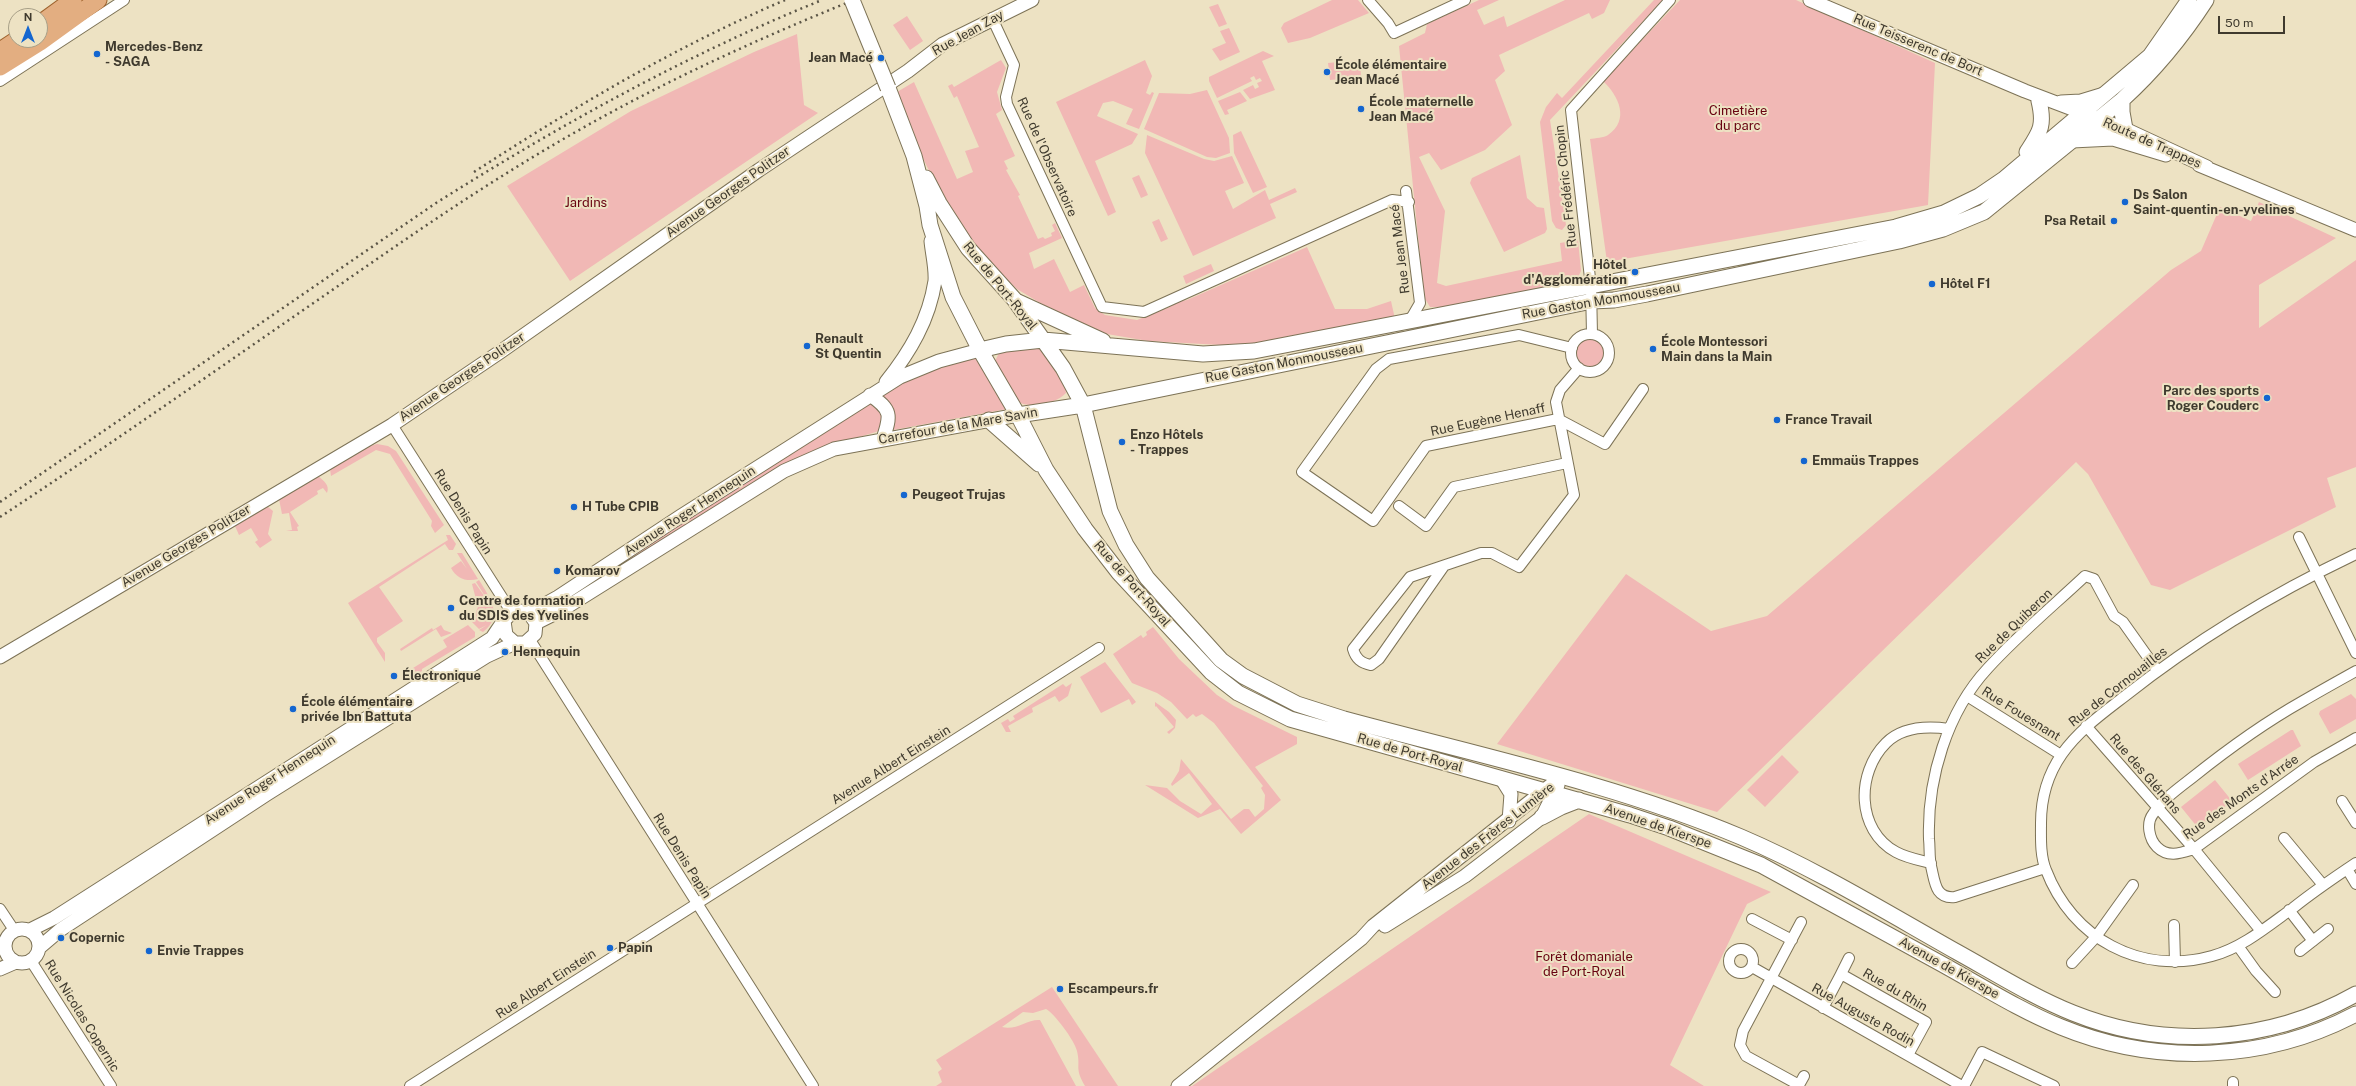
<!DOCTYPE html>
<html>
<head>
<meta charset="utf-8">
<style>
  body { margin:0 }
  #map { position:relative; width:2356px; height:1086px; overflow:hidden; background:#ede2c3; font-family:"Public Sans",sans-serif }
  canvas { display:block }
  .north { position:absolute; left:8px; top:8px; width:40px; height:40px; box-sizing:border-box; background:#ede2c3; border:1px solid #a79f87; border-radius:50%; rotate:0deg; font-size:11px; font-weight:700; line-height:16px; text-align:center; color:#3f3a2e }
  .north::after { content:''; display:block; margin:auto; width:14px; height:18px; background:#1466d0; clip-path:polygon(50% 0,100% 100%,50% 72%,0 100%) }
  .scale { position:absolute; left:2218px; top:16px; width:67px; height:18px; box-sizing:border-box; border:2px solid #3f3a2e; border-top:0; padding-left:5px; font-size:12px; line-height:14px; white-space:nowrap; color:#3f3a2e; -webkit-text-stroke:3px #ede2c3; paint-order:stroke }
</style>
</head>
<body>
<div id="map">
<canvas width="2356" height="1086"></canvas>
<div class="north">N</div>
<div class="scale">50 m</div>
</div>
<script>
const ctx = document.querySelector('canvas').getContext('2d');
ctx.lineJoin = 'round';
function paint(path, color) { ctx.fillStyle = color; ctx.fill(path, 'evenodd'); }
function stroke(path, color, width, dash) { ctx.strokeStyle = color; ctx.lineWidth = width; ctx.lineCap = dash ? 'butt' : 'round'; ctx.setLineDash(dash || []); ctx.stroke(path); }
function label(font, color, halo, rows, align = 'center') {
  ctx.font = font + ' "Public Sans",sans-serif'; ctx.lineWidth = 4; ctx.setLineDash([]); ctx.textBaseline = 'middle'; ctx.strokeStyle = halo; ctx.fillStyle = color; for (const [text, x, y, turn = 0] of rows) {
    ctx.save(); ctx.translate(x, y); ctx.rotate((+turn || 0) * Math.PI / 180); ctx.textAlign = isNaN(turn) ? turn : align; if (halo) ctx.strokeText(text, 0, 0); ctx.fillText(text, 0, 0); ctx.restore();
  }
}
const green = new Path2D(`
  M 1332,0 L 1358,0 L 1369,13 L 1310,38 L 1288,43 L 1281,28 L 1284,23 Z
  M 1479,0 L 1499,0 L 1477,10 L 1484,25 L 1504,16 L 1507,27 L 1565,0 L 1610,0 L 1604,13 L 1592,19 L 1589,13 L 1499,55 L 1505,71 L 1495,80 L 1512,125 L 1485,150 L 1441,170 L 1429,153 L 1419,157 L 1445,211 L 1437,283 L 1446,286 L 1562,261 L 1560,243 L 1578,240 L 1581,271 L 1576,281 L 1445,307 L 1430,307 L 1424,297 L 1399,46 L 1425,33 L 1427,24 Z
  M 1654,0 L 1663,0 L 1550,120 L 1566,225 L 1562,230 L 1556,228 L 1552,221 L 1540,122 L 1546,107 L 1557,93 L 1562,98 Z
  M 1680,0 L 1796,0 L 1935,63 L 1928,205 L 1607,262 L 1590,139 C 1595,138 1604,138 1608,135 C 1630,120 1619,96 1603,81 Z
  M 1218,4 L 1227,24 L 1219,27 L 1209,7 Z
  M 907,16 L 923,41 L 910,50 L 893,25 Z
  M 1229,28 L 1240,52 L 1220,61 L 1212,49 L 1226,43 L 1220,31 Z
  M 797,34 L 804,105 L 818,113 L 570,281 L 507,186 L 631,111 L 754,52 Z
  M 1263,51 L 1274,56 L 1262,61 L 1275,90 L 1250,99 L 1243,90 L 1253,85 L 1255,89 L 1259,87 L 1257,83 L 1262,81 L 1260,78 L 1256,80 L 1254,76 L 1250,78 L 1252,81 L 1217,98 L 1209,81 L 1209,77 Z
  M 1001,60 L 1006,68 L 997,92 L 1002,110 L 996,114 L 1015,156 L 1004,161 L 1008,169 L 1006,170 L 1020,195 L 1018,196 L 1038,239 L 1043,237 L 1045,239 L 1052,236 L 1051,233 L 1055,231 L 1052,225 L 1055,223 L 1062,238 L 1029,253 L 1034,269 L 1054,259 L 1070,292 L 1084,285 L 1095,308 L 1105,315 L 1137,320 L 1170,307 L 1170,303 L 1187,300 L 1307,247 L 1335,309 L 1367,309 L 1391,301 L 1395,319 L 1239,346 L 1148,341 L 1107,334 L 1050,309 L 1017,289 L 981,255 L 936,185 L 916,144 L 897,92 L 914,82 L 957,179 L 973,172 L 965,151 L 979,147 L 957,96 L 954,98 L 948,86 L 952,84 L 954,87 Z
  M 1145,60 L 1152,76 L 1146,93 L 1150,95 L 1152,92 L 1154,93 L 1139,129 L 1126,124 L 1133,109 L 1113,101 L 1103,103 L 1097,116 L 1138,134 L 1132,144 L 1095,161 L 1116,212 L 1108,216 L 1056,102 Z
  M 1360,60 L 1361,77 L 1330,80 L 1328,63 Z
  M 1207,90 L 1229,138 L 1230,153 L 1216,158 L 1207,157 L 1144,129 L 1159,93 L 1190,94 Z
  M 1240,92 L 1247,101 L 1227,110 L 1229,114 L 1225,115 L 1218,101 Z
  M 1241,131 L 1267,187 L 1253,193 L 1234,153 L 1233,135 Z
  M 1147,135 L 1204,159 L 1214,161 L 1232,156 L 1244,183 L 1225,191 L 1233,209 L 1265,190 L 1269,200 L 1295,188 L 1297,192 L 1270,204 L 1276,218 L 1193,256 L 1145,153 Z
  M 1520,155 L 1527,198 L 1537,207 L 1544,208 L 1547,229 L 1545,233 L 1504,252 L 1470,183 L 1472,178 Z
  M 1139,175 L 1148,195 L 1141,198 L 1132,178 Z
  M 2259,202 L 2336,238 L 2259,285 L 2259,328 L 2356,260 L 2356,467 L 2327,478 L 2336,507 L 2170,590 L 2151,585 L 2088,474 L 2076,462 L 1717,812 L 1497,744 L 1626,574 L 1711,631 L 1767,616 L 2171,270 L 2201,251 L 2220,207 L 2251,221 Z
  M 1159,219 L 1168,239 L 1161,242 L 1152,222 Z
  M 1211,264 L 1214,271 L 1186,284 L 1183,276 Z
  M1575 353a15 15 0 1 1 30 0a15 15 0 1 1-30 0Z
  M 1040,348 C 1052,356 1066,378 1066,393 C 1056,404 1027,410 1016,400 L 995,361 L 1000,351 Z
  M 977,355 L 1007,409 L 893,430 L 878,395 L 915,376 Z
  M 865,403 L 873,403 L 885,414 L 883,427 L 876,432 L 828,446 L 545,617 L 542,613 Z
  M 377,444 L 388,446 L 396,451 L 444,525 L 435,533 L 431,526 L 432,521 L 390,454 L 376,450 L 331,476 L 330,469 L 367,447 Z
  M 318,476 C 324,481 330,485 327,493 L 323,488 L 317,491 L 318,494 L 290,512 L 299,526 L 297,527 L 298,531 L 286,531 L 292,530 L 289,513 L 282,514 L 279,499 Z
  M 267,506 L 273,511 L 268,534 L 272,540 L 260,548 L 255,542 L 258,540 L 251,528 L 239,535 L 235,526 Z
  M 446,535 L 450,535 L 456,544 L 453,550 L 449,550 L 445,544 L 379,587 L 403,621 L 377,638 L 377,642 L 385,653 L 385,662 L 348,603 L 448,540 Z
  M 457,553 L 462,553 L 478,579 C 467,582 457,579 451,568 L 461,561 L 467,569 Z
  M 479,580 C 490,598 504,616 483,632 L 479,630 L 487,625 L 479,629 L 472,622 L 478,607 L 472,584 L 475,583 L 490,604 L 476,582 Z
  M 441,625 L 444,630 L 452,633 L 441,637 L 436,629 L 401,651 L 400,649 L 432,628 L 433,630 Z
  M 468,625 L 475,632 L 475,637 L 422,669 L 422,671 L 411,679 L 406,676 L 411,673 L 406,675 L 405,673 L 447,647 L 443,640 Z
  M 1153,627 L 1179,659 L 1217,695 L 1234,706 L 1297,737 L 1297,744 L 1255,767 L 1281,800 L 1241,834 L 1220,809 L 1198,818 L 1145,785 L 1167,788 L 1180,801 L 1201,814 L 1212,804 L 1189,773 L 1172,786 L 1171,784 L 1179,771 L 1181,759 L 1231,819 L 1244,809 L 1249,809 L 1255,817 L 1264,809 L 1265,795 L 1261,788 L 1263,786 L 1214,723 L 1202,714 L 1196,717 L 1193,714 L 1187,719 L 1171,702 L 1157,693 L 1132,683 L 1113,654 L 1141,635 L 1143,638 L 1147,635 L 1146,632 Z
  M 1105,662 L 1136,702 L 1132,705 L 1129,699 L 1101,713 L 1080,677 Z
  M 1072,683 L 1068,696 L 1059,702 L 1055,696 L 1032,708 L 1033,712 L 1008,726 L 1011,732 L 1006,732 L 1001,723 L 1008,719 L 1010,722 L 1015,719 L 1013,716 L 1063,684 L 1066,687 Z
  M 2351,694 L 2356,699 L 2356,719 L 2330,734 L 2319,714 L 2320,711 Z
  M 1155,702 L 1169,712 L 1176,720 L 1175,728 L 1169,734 L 1167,732 L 1174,727 L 1156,706 L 1155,707 Z
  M 2291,730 L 2293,730 L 2301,746 L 2248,780 L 2238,764 Z
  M 1782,755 L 1799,772 L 1765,807 L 1747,790 Z
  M 2215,780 L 2232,801 L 2198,828 L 2181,807 Z
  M 1589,814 L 1771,892 L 1747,904 L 1670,1065 L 1704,1086 L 1192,1086 Z
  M 1052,987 L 1118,1086 L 1085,1086 C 1074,1067 1081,1068 1077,1051 C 1075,1041 1054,1013 1046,1009 L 1033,1013 L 1023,1012 L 1002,1027 C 1016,1031 1027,1019 1040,1020 L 1076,1086 L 936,1086 L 942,1082 L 938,1072 L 942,1069 L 936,1060 Z`);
const minor = new Path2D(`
  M 1368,0 L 1388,23 L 1394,33 L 1465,0
  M 992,18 L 1014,65 L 1006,97 L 1007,104 L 1102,307 L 1144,312 L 1392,200 L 1409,202
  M 0,81 L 124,0
  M 1406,191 L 1420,303 L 1409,322
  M 1592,334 L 1591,287 L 1571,110 L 1670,0
  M1571 353a19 19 0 1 1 38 0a19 19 0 1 1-38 0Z
  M 1572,348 L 1519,335 L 1389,359 L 1376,369 L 1302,472 L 1373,521 L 1426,446 L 1558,419 L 1605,444 L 1643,389
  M 392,425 L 512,613
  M 1399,506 L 1426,526 L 1454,487 L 1567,463
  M 2299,537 L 2356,653
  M 2356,554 C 2274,593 2197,639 2125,696 C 2103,713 2079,730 2062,754 C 2048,774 2041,798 2041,823 C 2041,837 2040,856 2046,870 C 2072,938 2140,976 2212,956 C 2242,948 2268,926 2293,908 C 2313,892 2335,877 2356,863
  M 1444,566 L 1379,659 L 1371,665 C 1361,663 1356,659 1353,649 L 1410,577 L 1481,553 L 1492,553 L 1519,567 L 1574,495 L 1556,402 L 1560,390 L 1579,368
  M 530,640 L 813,1086
  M 2356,671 C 2338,681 2320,691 2303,701 C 2264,723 2228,749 2193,777 C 2179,788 2163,799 2153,814 C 2146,823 2149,839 2157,847 C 2168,858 2181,853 2194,849 L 2314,762 L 2356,738
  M 1967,696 L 2061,755
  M 2086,726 L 2194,849 L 2261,931
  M 2342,801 L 2356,823
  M 2284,838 L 2323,885
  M 1931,863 C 1919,860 1907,858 1896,852 C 1856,830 1856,773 1886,743 C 1902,727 1928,726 1949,729
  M 2045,868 L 1955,897 C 1935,899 1935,882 1931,866 C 1929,857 1930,848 1929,839 C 1927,779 1947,712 1988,668 C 2018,635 2053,606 2085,576 L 2094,579 L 2114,616 L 2123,622 L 2157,670
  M 2347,869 L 2356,884
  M 0,909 L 14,930
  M 2289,910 L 2313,941
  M 1752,919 L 1792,940
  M 1801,922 L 1743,1031 L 1740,1045 L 1746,1056 L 1799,1085 L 1804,1076
  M 2174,925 L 2175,962
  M 2238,946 L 2256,971 L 2275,992
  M1729 961a12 12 0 1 1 24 0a12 12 0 1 1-24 0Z
  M 2300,951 L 2328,929
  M 31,961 L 111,1086
  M 2072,963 L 2095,938 L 2133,885
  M 1752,967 L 1962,1086
  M 1841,974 L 1849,958
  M 1823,1008 L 1841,974 L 1926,1022 L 1908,1055
  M 2233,1082 L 2233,1086
  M 410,1086 L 1099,648
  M 1964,1086 L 1982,1052 L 2054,1086`);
const tertiary = new Path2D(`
  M 1810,0 L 2025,91 L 2125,129 L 2207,167
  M 2061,102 L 2081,101 L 2104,94
  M 2080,122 L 2113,139 L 2166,155
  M 2072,141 L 2113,139
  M 2199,165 L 2356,230
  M 886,382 C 910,352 929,320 935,281 C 936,268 932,253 931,241
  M 870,395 C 892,410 891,415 883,439
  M 529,613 L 558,597 L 681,516 L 900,377 L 939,361 L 980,350
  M 536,623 L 562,610 L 784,471 L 834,449 L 1018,415
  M 0,657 L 392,425 L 500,352 L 759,170 L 908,71 L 943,44 L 1032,0
  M 1501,778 L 1511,794 L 1509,821
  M 1385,926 L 1465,876 L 1542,817 L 1558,785
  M5 946a17 17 0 1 1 34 0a17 17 0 1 1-34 0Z
  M 30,930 L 54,918 L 492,638 C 502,624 510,605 529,613 L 536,623 L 535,634 L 525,643 L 515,643 L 506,635 L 504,621
  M 40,947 L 60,930 L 267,794 L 487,656 L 515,643
  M 0,969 L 16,962
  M 1178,1086 L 1361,939 L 1373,926 L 1561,777`);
const secondary = new Path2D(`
  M 888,88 L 914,156 L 927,206 L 930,225 L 953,297 L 980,350 L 1018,415 L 1046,470 L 1085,529 L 1119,573 L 1211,672 L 1238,693 L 1290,719 L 1630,815 L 1669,828 L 1761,865 C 1821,898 1881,931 1940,963 C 1980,985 2019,1010 2061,1027 C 2156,1066 2265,1062 2356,1014
  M 2122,100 L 2122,112 L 2125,129
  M 2027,152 C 2040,132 2045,126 2039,101
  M 926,178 L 939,203 L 968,248 L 1014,299 L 1063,368 L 1083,405 L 1110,511 L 1126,545 L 1147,578 L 1221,660 L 1243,676 L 1297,704 L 1344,719 C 1477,755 1615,784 1741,837 C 1816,869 1886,912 1957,952 C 1995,973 2033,997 2073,1013 C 2165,1050 2269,1043 2356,994
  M 1016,301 L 1103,341
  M 980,350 L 1006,344 L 1043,340 L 1203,354 L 1254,351 L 1896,227 L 1944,213 L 1979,196 L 2004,179 L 2150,56 L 2189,0
  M 1018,415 L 1083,405 L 1592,301 L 1614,300 L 1647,294 L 1899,241 L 1943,229 L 1984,212 L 2122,100 C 2155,70 2182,37 2206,0
  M 989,420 L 1039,464
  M 1542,817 L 1561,807 L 1579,800`);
const primary = new Path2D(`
  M 40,24 L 73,0
  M 0,51 L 17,40
  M 0,67 L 40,42 L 98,0`);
const rail = new Path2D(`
  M 474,172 C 576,106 673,48 785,0
  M 0,502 L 436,203 C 560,125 686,55 822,0
  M 0,517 C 111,444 219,368 328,293 C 397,245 466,197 538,154 C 639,93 745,44 854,0`);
const secondaryBridge = new Path2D(`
  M 852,0 L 888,88`);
const markers = [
  [97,54,4,"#1466d0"],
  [881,58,4,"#1466d0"],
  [1327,72,4,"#1466d0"],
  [1361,109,4,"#1466d0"],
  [2125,202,4,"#1466d0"],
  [2114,221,4,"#1466d0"],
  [1635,272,4,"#1466d0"],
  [1932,284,4,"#1466d0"],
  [807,346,4,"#1466d0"],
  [1653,349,4,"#1466d0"],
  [2267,398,4,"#1466d0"],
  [1777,420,4,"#1466d0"],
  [1122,442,4,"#1466d0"],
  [1804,461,4,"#1466d0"],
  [904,495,4,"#1466d0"],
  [574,507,4,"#1466d0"],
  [557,571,4,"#1466d0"],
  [451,608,4,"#1466d0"],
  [505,652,4,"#1466d0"],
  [394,676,4,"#1466d0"],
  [293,709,4,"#1466d0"],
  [61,938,4,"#1466d0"],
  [610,948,4,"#1466d0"],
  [149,951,4,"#1466d0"],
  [1060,989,4,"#1466d0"]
];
const streetNames = [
  ["Rue Jean Zay",968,33,-29],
  ["Rue Teisserenc de Bort",1918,45,23],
  ["Route de Trappes",2152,143,24],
  ["Rue de l'Observatoire",1047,157,66],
  ["Rue Frédéric Chopin",1566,186,-96],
  ["Avenue Georges Politzer",728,192,-35],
  ["Rue Jean Macé",1400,249,-97],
  ["Rue de Port-Royal",1000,286,51],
  ["Rue Gaston Monmousseau",1601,301,-10],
  ["Rue Gaston Monmousseau",1284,363,-11],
  ["Avenue Georges Politzer",462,377,-34],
  ["Rue Eugène Henaff",1488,420,-12],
  ["Carrefour de la Mare Savin",958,426,-10],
  ["Avenue Roger Hennequin",690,511,-33],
  ["Rue Denis Papin",463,512,58],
  ["Avenue Georges Politzer",186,546,-31],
  ["Rue de Port-Royal",1132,584,49],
  ["Rue de Quiberon",2014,626,-44],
  ["Rue de Cornouailles",2118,687,-38],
  ["Rue Fouesnant",2021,714,32],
  ["Rue de Port-Royal",1410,753,16],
  ["Avenue Albert Einstein",891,765,-32],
  ["Rue des Glénans",2145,774,49],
  ["Avenue Roger Hennequin",270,780,-33],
  ["Rue des Monts d'Arrée",2241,797,-35],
  ["Avenue de Kierspe",1658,826,19],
  ["Avenue des Frères Lumière",1488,836,-38],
  ["Rue Denis Papin",682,856,58],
  ["Avenue de Kierspe",1949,968,29],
  ["Rue Albert Einstein",546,984,-33],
  ["Rue du Rhin",1895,990,30],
  ["Rue Auguste Rodin",1863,1015,29],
  ["Rue Nicolas Copernic",82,1016,58]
];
const poiNames = [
  ["Mercedes-Benz",105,47],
  ["- SAGA",105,62],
  ["Jean Macé",873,58,"right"],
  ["École élémentaire",1335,65],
  ["Jean Macé",1335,80],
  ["École maternelle",1369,102],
  ["Jean Macé",1369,117],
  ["Ds Salon",2133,195],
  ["Saint-quentin-en-yvelines",2133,210],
  ["Psa Retail",2106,221,"right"],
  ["Hôtel",1627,265,"right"],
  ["d'Agglomération",1627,280,"right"],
  ["Hôtel F1",1940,284],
  ["Renault",815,339],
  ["St Quentin",815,354],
  ["École Montessori",1661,342],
  ["Main dans la Main",1661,357],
  ["Parc des sports",2259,391,"right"],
  ["Roger Couderc",2259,406,"right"],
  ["France Travail",1785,420],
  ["Enzo Hôtels",1130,435],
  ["- Trappes",1130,450],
  ["Emmaüs Trappes",1812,461],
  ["Peugeot Trujas",912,495],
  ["H Tube CPIB",582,507],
  ["Komarov",565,571],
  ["Centre de formation",459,601],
  ["du SDIS des Yvelines",459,616],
  ["Hennequin",513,652],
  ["Électronique",402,676],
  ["École élémentaire",301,702],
  ["privée Ibn Battuta",301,717],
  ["Copernic",69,938],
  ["Papin",618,948],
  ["Envie Trappes",157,951],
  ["Escampeurs.fr",1068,989]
];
const parkNames = [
  ["Cimetière",1738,111],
  ["du parc",1738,126],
  ["Jardins",586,203],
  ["Forêt domaniale",1584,957],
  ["de Port-Royal",1584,972]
];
paint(green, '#f1b8b5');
stroke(minor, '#7d7357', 12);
stroke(tertiary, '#7d7357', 15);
stroke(secondary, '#7d7357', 17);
stroke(primary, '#9d622d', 19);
stroke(minor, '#fff', 10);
stroke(tertiary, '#fff', 13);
stroke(secondary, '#fff', 15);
stroke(primary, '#e3ae81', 17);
stroke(rail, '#5b5546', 2.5, [2, 4]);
stroke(secondaryBridge, '#7d7357', 17, []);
stroke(secondaryBridge, '#fff', 15);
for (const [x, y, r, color] of markers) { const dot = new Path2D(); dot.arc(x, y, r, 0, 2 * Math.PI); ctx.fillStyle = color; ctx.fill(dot); stroke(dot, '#ede2c3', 1.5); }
label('13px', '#3f3a2e', '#ede2c3', streetNames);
label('bold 13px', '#3f3a2e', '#ede2c3', poiNames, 'left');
label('13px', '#680211', '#ede2c3', parkNames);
</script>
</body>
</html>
